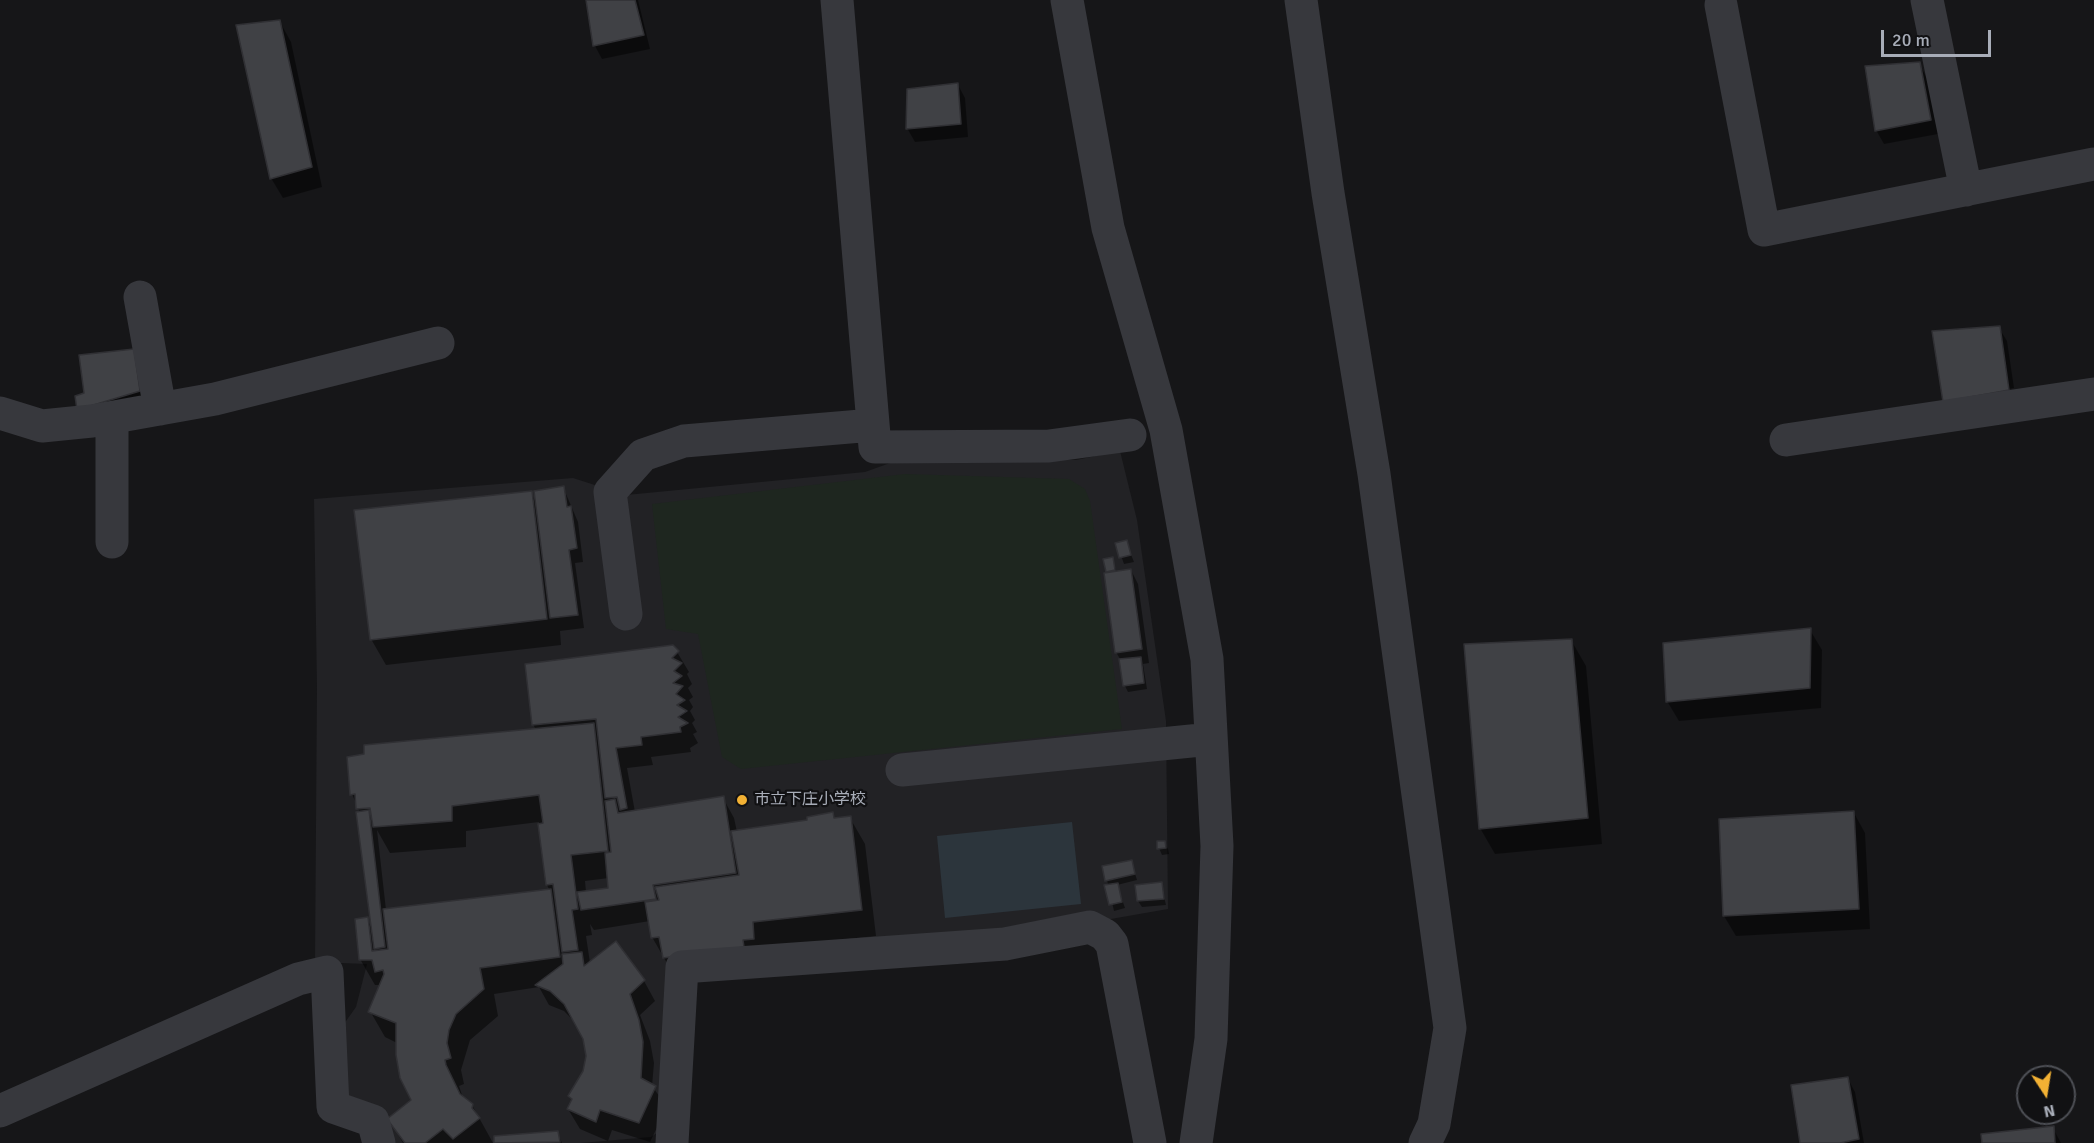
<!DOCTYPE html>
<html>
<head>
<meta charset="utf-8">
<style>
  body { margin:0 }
  #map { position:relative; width:2094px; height:1143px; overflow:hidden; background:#161618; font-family:Signika,sans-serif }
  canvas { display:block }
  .north { position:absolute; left:2016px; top:1065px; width:60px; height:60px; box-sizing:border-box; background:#111113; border:2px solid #4d4f55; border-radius:50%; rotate:168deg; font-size:16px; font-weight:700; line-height:24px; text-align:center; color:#a8adb8 }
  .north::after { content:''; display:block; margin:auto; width:21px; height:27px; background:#f2b134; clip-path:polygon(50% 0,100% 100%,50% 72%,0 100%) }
  .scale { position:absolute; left:1881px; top:30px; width:110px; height:27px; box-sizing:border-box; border:3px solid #a8adb8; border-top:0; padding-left:8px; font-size:18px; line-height:21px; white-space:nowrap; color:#a8adb8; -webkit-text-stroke:4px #111113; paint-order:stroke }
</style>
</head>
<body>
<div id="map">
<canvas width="2094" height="1143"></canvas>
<div class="north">N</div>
<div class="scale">20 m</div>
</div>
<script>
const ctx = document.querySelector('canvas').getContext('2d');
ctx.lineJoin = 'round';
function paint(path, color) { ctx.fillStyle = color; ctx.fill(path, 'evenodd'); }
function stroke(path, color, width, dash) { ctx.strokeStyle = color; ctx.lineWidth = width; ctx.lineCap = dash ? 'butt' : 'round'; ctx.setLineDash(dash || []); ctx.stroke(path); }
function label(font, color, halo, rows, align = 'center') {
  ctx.font = font + ' Signika,"Noto Sans JP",sans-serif'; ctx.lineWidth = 4.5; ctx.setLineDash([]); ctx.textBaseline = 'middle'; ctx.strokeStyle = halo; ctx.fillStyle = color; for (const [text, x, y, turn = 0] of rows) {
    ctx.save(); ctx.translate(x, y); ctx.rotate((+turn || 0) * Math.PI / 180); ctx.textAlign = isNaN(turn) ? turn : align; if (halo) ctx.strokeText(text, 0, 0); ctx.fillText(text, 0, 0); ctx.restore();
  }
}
const built = new Path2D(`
  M 1120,451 L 1137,520 L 1166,721 L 1168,909 L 1008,937 L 670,964 L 657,1133 L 651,1137 L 581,1143 L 389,1143 L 346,1094 L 341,1028 L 356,1007 L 367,964 L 315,962 L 317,687 L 314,499 L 573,478 L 626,495 L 865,472 L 904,458 L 1076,460 Z`);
const green = new Path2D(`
  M 905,474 L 1069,479 L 1085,489 L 1090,501 L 1122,729 L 741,769 L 722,757 L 698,634 L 666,629 L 652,504 Z`);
const water = new Path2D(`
  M 1072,822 L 1081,904 L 945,918 L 937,836 Z`);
const shadow = new Path2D(`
  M 587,0 L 638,0 L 650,49 L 602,59 L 595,46 Z
  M 280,22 L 291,42 L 322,187 L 283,198 L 271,178 Z
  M 1919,64 L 1927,78 L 1938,134 L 1884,144 L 1876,130 Z
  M 958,85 L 965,98 L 968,137 L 915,142 L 907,128 Z
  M 1999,328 L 2007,341 L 2014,388 L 1948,400 L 1948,403 L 2014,391 L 2016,404 L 1953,415 L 1945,401 L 1934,333 Z
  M 133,351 L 146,405 L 86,423 L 86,394 Z
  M 563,487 L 578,522 L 583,562 L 575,563 L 584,628 L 560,631 L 561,645 L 386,665 L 371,639 L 531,493 L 537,504 Z
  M 1126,542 L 1134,562 L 1124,564 L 1117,544 Z
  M 1112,559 L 1117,573 L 1131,570 L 1138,584 L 1149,663 L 1143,664 L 1147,689 L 1128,692 L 1125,686 L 1120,659 L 1116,652 L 1107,571 Z
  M 1810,630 L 1822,650 L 1821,708 L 1679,721 L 1667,701 Z
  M 1571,640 L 1586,666 L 1602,844 L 1495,854 L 1480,828 Z
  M 677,652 L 689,672 L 687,674 L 692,684 L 688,688 L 693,697 L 689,700 L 693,707 L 690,711 L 695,720 L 692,723 L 697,732 L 693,734 L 698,743 L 690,748 L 691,752 L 651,757 L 653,765 L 627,768 L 635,812 L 723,798 L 734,818 L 737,832 L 809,822 L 832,814 L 836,820 L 850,818 L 865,844 L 876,936 L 767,947 L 679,984 L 652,937 L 650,921 L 594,930 L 590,924 L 592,935 L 586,936 L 590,963 L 644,981 L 655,1001 L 640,1015 L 650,1041 L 654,1063 L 652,1086 L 667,1107 L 650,1142 L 612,1130 L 608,1141 L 580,1129 L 568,1109 L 573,1100 L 570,1096 L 584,1071 L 587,1056 L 584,1038 L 576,1023 L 564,1011 L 549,1005 L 539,987 L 494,994 L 498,1016 L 470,1040 L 461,1070 L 464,1084 L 459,1086 L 463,1098 L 472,1105 L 493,1143 L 403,1143 L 389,1119 L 413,1100 L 397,1043 L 385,1037 L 370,1011 L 381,985 L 375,985 L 360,959 L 367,919 L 372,928 L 360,813 L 352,794 L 536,730 L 533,724 ZM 539,822 L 547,885 L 550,891 L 386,910 L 377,830 L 390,853 L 466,847 L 466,831 ZM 609,878 L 610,889 L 586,892 L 585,881 Z
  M 1854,813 L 1865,833 L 1870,929 L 1736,936 L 1724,916 Z
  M 1164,842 L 1168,849 L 1169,854 L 1162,855 L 1159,848 Z
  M 1131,861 L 1137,880 L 1117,885 L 1125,908 L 1114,911 L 1107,880 Z
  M 1161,884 L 1166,905 L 1142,907 L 1138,901 L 1137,886 Z
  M 1848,1079 L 1855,1092 L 1864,1143 L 1802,1143 Z
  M 2053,1128 L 2061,1143 L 1983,1143 Z
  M 557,1132 L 562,1143 L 496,1143 L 495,1137 Z`);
const building = new Path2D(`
  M 586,0 L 635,0 L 644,35 L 593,46 Z
  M 280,20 L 312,167 L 270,179 L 236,25 Z
  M 1920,62 L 1931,120 L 1875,131 L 1865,66 Z
  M 958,83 L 961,124 L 906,129 L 907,89 Z
  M 2000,326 L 2009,390 L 1943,402 L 1932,331 Z
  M 134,349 L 140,391 L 77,410 L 75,396 L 84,393 L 79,355 Z
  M 564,486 L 567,507 L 571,506 L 577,548 L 569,550 L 578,615 L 550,618 L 534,491 Z
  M 532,491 L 547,619 L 370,640 L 354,510 Z
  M 1127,540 L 1131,555 L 1119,558 L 1115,543 Z
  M 1113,557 L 1115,570 L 1106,572 L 1103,559 Z
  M 1131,569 L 1142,649 L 1115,653 L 1104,573 Z
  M 1811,628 L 1810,688 L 1666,702 L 1663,643 Z
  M 1572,639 L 1588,818 L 1479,829 L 1464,644 Z
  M 673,645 L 679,651 L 672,658 L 682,663 L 674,671 L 682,676 L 673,683 L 683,686 L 676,694 L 685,700 L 677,705 L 687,711 L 678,717 L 688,723 L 680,727 L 681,732 L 641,737 L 642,745 L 616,748 L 627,808 L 620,810 L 617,797 L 605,798 L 596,719 L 532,725 L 525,664 Z
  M 1141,657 L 1144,683 L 1123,686 L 1119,659 Z
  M 594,723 L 608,851 L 571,855 L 578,909 L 572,910 L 578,950 L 562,952 L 553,884 L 546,885 L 538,824 L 543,823 L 539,795 L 452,806 L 452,821 L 373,827 L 370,808 L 356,809 L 355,794 L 350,795 L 347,757 L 364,754 L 364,745 Z
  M 724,796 L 736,873 L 653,885 L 656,899 L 581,910 L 577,892 L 608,888 L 605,853 L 611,852 L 605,801 L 615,799 L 618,813 Z
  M 369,810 L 385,947 L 374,949 L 356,812 Z
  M 1854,811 L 1859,909 L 1723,916 L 1719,819 Z
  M 833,812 L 834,818 L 851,816 L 862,910 L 753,922 L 754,939 L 743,940 L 744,947 L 663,958 L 659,937 L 651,938 L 645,902 L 659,900 L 655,887 L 739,875 L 731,831 L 807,820 L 807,817 Z
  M 1157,841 L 1165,841 L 1166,848 L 1157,849 Z
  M 1132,860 L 1135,874 L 1105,881 L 1102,866 Z
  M 1162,882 L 1164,899 L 1137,901 L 1135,885 Z
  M 1118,883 L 1122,902 L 1109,905 L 1104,885 Z
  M 551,889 L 560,957 L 480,968 L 484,989 L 456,1014 L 449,1030 L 447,1043 L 451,1058 L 445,1060 L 446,1065 L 460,1094 L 473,1104 L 472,1108 L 480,1118 L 453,1139 L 443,1129 L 425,1143 L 405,1143 L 387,1119 L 411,1100 L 400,1078 L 396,1055 L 396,1023 L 368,1012 L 384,974 L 383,970 L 375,972 L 372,960 L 359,960 L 355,919 L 368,917 L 372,951 L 388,949 L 383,909 Z
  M 616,941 L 645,980 L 630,994 L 639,1020 L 643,1042 L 641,1078 L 656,1086 L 639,1123 L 600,1110 L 596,1122 L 567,1109 L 572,1099 L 568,1096 L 583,1071 L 586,1056 L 583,1039 L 564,1004 L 550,991 L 535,985 L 563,964 L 562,954 L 582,952 L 584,966 Z
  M 1848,1077 L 1859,1139 L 1840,1143 L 1800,1143 L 1791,1085 Z
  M 2054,1126 L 2055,1143 L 1982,1143 L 1981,1134 Z
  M 558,1131 L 560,1142 L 494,1143 L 494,1136 Z`);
const minor = new Path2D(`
  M 837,0 L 875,447 L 1049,446 L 1130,435
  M 1067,0 L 1108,228 L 1166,430 L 1207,659 L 1217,846 L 1211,1039 L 1196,1143
  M 1301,0 L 1328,193 L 1374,474 L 1450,1028 L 1434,1124 L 1425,1143
  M 1927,0 L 1966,190
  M 1721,5 L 1764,230 L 2094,164
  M 140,297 L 160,409
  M 0,413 L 42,426 L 92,421 L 215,399 L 438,343
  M 1786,440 L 2094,394
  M 112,542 L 112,418
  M 626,614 L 610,492 L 643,455 L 684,441 L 873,425
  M 902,770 L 1211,739
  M 0,1111 L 298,979 L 327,972 L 333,1107 L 373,1121 L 379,1143
  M 672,1143 L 682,967 L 1005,944 L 1090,927 L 1105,935 L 1112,944 L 1150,1143`);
const markers = [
  [742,800,6,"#f2b134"]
];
const poiNames = [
  ["市立下庄小学校",754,800]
];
paint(built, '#222225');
paint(green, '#1e261f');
paint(water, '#2c353c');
paint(shadow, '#0007');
paint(building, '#404145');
stroke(building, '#303034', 1.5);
stroke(minor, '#37383d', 33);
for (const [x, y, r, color] of markers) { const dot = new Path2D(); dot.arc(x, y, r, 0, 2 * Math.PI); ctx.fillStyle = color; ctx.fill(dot); stroke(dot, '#111113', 2); }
label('16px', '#a8adb8', '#111113', poiNames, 'left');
</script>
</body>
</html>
